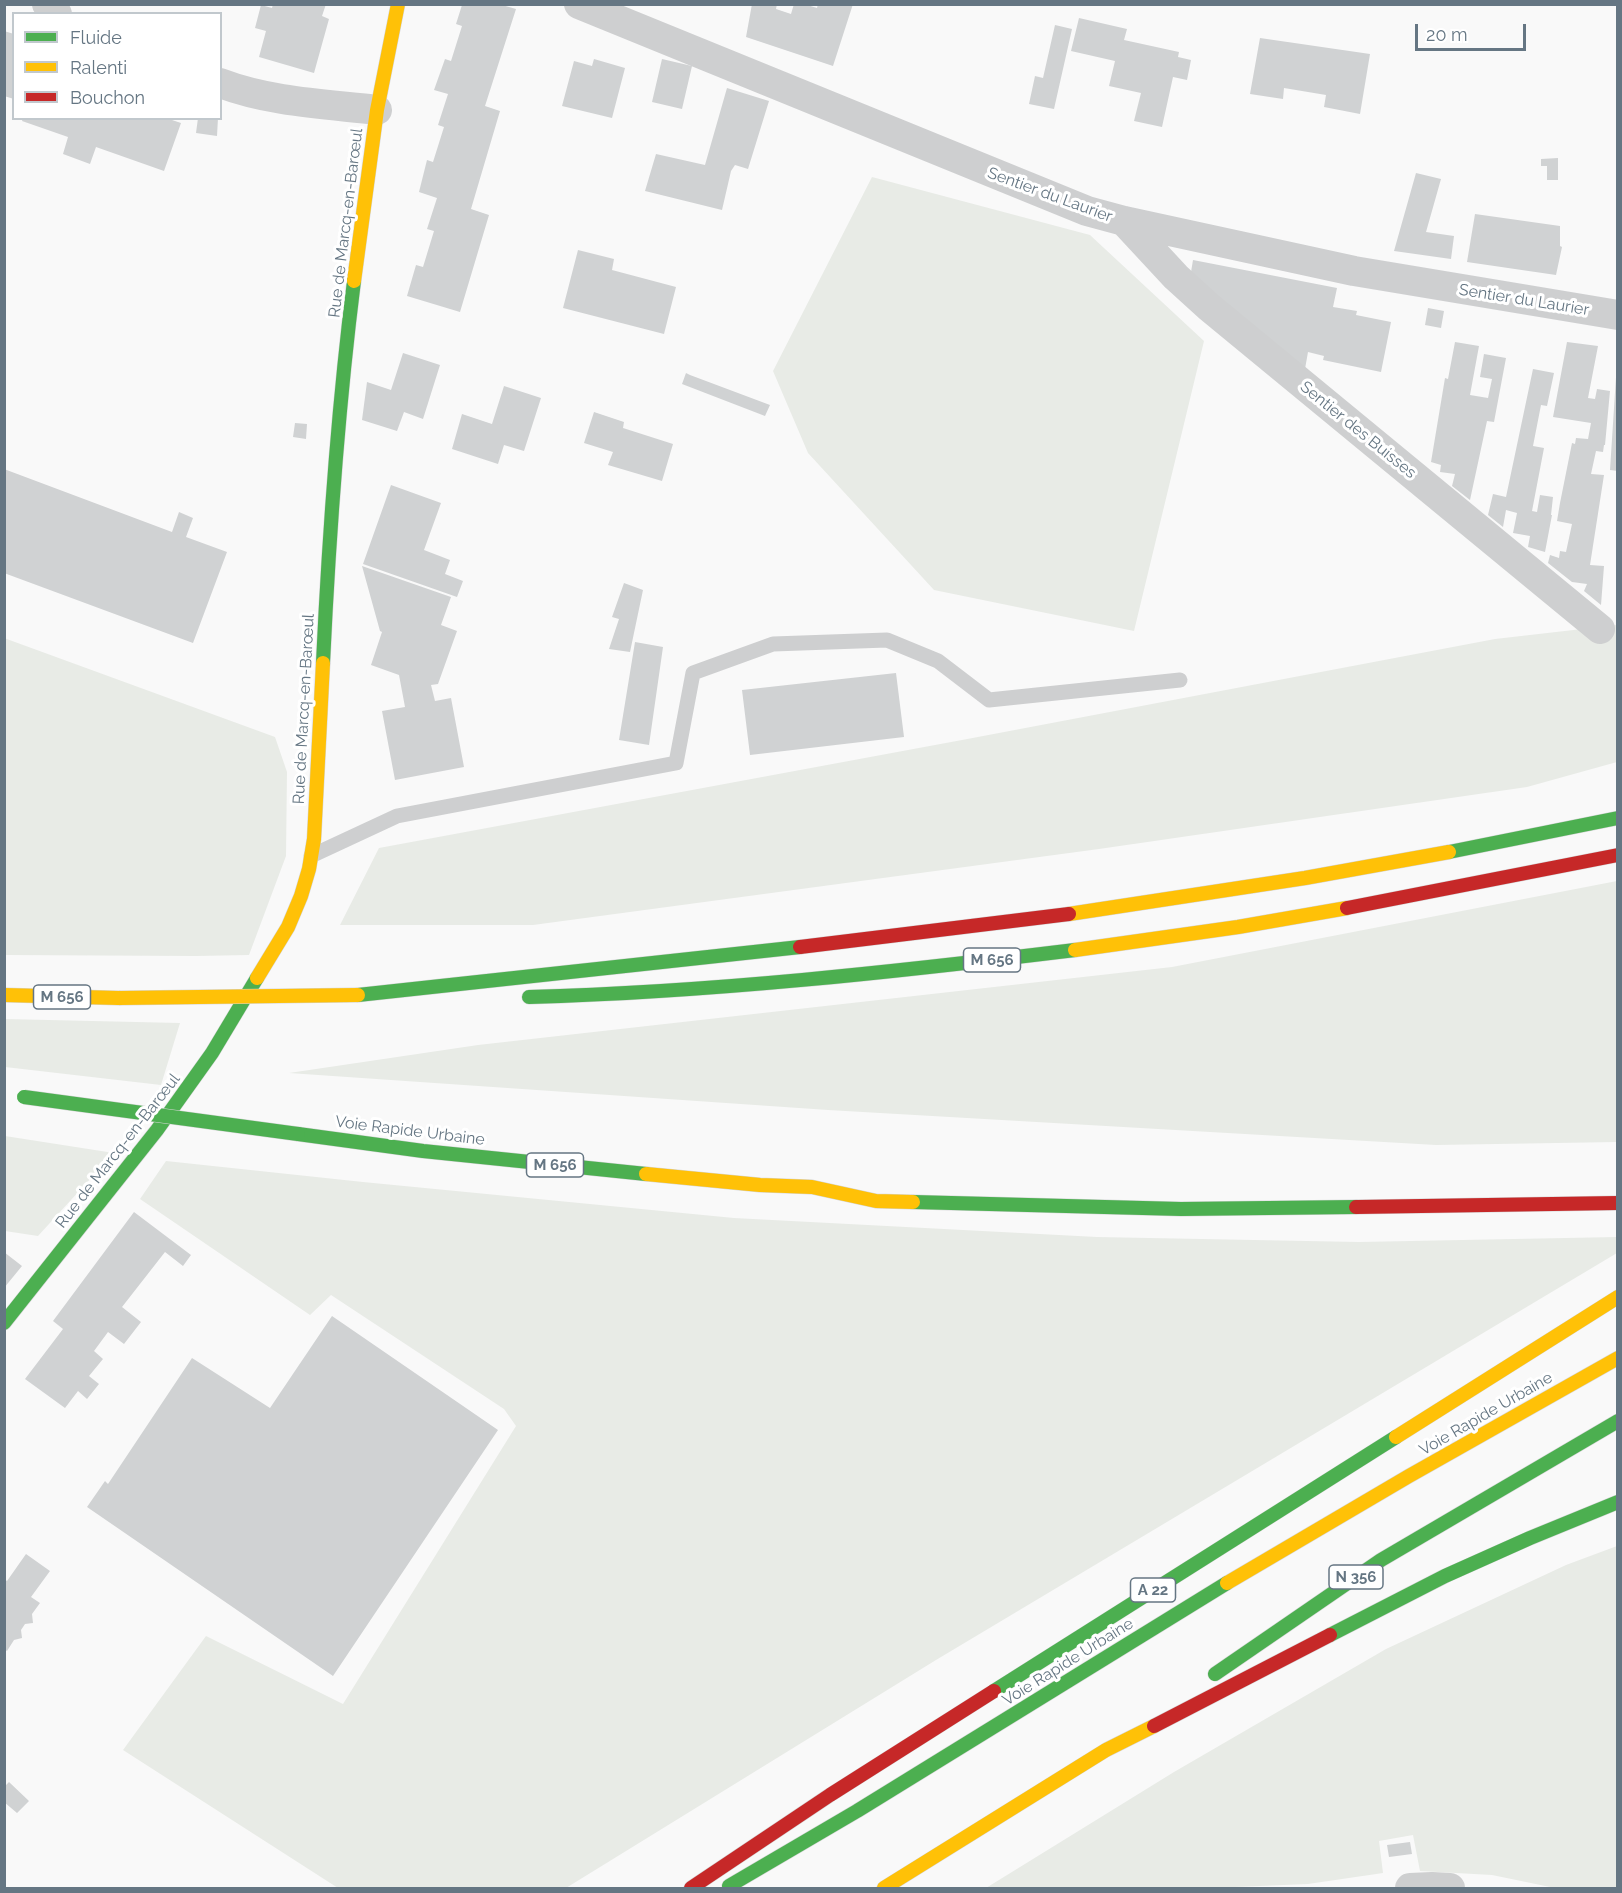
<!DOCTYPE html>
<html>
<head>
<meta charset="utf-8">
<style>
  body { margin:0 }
  #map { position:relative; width:1622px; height:1893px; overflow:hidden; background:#f9f9f9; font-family:Raleway,sans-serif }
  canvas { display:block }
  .frame { position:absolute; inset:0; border:6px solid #657683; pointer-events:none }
  .legend { position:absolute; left:12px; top:12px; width:210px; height:108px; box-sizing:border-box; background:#fff; border:2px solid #c1c8cd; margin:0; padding:8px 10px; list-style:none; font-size:18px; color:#657683 }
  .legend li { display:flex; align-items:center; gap:12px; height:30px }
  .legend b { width:30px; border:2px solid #c1c8cd }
  .scale { position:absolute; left:1415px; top:24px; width:111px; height:27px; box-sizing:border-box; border:3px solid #657683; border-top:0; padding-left:8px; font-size:18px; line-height:21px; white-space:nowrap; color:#657683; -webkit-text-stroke:4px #fff; paint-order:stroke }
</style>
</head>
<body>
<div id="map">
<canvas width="1622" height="1893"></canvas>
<div class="frame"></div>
<ul class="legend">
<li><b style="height:8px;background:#4caf50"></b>Fluide</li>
<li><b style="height:8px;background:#ffc107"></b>Ralenti</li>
<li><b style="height:8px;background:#c62828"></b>Bouchon</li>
</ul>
<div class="scale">20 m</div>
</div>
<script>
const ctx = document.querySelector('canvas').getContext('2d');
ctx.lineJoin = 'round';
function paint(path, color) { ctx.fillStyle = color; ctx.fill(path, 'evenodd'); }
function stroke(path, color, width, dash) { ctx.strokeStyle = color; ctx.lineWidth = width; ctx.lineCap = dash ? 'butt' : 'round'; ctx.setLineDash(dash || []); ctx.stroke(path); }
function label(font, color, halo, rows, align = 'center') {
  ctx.font = font + ' Raleway,sans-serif'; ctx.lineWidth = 6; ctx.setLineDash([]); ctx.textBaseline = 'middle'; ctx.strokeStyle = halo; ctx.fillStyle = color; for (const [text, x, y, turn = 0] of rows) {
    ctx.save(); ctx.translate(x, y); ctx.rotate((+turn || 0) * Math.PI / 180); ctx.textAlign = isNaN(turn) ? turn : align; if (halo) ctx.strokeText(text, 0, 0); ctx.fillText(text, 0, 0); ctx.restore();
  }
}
const green = new Path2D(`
  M 872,177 L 1090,235 L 1204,341 L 1134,631 L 934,590 L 808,453 L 773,371 Z
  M 1617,625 L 1617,762 L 1527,787 L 1099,849 L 533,925 L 340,925 L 379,848 L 962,740 L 1495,639 Z
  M 4,638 L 275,737 L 287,772 L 286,856 L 249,955 L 196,956 L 5,955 Z
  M 1617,881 L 1617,1142 L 1436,1145 L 828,1110 L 289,1073 L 478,1045 L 1172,967 Z
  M 5,1019 L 180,1023 L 161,1085 L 5,1067 Z
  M 4,1136 L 5,1136 L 114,1153 L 38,1236 L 5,1231 Z
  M 166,1161 L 363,1182 L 734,1218 L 1097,1237 L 1359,1242 L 1617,1237 L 1617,1253 L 936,1660 L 566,1888 L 338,1888 L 123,1750 L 206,1636 L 343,1704 L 516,1426 L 504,1409 L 331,1295 L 310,1315 L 140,1199 Z
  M 1617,1546 L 1617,1888 L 1555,1888 L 1492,1875 L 1420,1871 L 1413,1835 L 1379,1841 L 1383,1873 L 1308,1884 L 1211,1888 L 986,1888 L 1174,1772 L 1386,1649 L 1566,1565 Z`);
const building = new Path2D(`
  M 273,4 L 326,4 L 322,16 L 329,19 L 314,73 L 259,57 L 266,31 L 255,28 L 261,5 L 272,8 Z
  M 752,4 L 777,4 L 776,9 L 791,14 L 794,4 L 804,4 L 817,8 L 818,4 L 853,4 L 833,66 L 746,37 Z
  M 462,5 L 502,5 L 516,9 L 485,106 L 500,111 L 471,209 L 489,215 L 460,312 L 407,296 L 416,265 L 423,267 L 434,231 L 427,229 L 437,198 L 419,192 L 427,160 L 433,162 L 444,127 L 438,125 L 448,94 L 434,90 L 445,59 L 451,61 L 462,26 L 456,24 Z
  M 1079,18 L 1127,29 L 1124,40 L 1179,52 L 1178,57 L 1191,60 L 1187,80 L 1173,77 L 1162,127 L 1134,121 L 1141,93 L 1109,86 L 1115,61 L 1071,51 Z
  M 1055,25 L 1072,29 L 1054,109 L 1029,104 L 1035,76 L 1043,78 Z
  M 4,31 L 14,34 L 14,99 L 4,96 Z
  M 1260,38 L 1370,54 L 1360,114 L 1324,107 L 1326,95 L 1284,88 L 1283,99 L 1250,94 Z
  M 594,59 L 625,68 L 612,118 L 562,106 L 574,61 L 592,66 Z
  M 662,59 L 692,66 L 682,109 L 652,102 Z
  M 727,88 L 769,101 L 748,169 L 735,165 L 731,171 L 722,210 L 645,191 L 656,154 L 705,165 Z
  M 23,118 L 166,118 L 181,123 L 164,171 L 96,147 L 90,164 L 63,154 L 68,137 L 22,121 Z
  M 198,118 L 218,118 L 217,136 L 196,133 Z
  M 1558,158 L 1558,180 L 1547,180 L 1547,166 L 1541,166 L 1541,159 Z
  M 1416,173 L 1441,179 L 1426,232 L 1454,236 L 1451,259 L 1394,251 Z
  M 1475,214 L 1560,226 L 1560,246 L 1562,247 L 1556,275 L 1467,262 Z
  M 578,250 L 614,259 L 612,270 L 676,287 L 664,334 L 563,308 Z
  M 1193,260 L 1337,288 L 1333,307 L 1357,311 L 1356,315 L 1391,322 L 1381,372 L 1323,360 L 1324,356 L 1308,352 L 1305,369 L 1190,278 Z
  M 1428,308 L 1444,311 L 1441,328 L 1425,325 Z
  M 1455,342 L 1479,346 L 1470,395 L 1488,398 L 1492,379 L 1480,377 L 1484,354 L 1506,358 L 1494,422 L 1487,421 L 1470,500 L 1452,486 L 1455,474 L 1440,472 L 1441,465 L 1431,462 L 1445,378 L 1448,379 Z
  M 1567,342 L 1598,346 L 1588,398 L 1595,399 L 1597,389 L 1610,391 L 1605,445 L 1604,445 L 1603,452 L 1596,451 L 1591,474 L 1604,475 L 1590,565 L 1604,566 L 1601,605 L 1584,591 L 1587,584 L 1572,582 L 1548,563 L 1550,555 L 1559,558 L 1560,551 L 1566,552 L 1572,524 L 1557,521 L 1560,503 L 1572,443 L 1575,444 L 1576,438 L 1588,439 L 1591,423 L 1553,417 Z
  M 403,353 L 440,365 L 423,419 L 404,412 L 397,431 L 362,420 L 367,382 L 391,390 Z
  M 1533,369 L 1554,373 L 1547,406 L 1541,405 L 1533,446 L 1544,448 L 1532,511 L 1537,512 L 1540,495 L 1553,497 L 1551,515 L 1552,515 L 1545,552 L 1528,547 L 1530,536 L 1513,533 L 1517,513 L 1506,510 L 1503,527 L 1488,515 L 1493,494 L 1506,497 Z
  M 686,373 L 690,375 L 770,405 L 765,416 L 682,384 Z
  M 1616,377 L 1618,377 L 1618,471 L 1610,470 Z
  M 504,386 L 541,398 L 524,451 L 504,445 L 498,464 L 452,449 L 462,414 L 492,424 Z
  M 594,412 L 624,422 L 623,428 L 673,444 L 662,481 L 608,465 L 613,452 L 584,443 Z
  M 295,423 L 307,424 L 306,439 L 293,437 Z
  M 4,469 L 172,532 L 179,512 L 193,518 L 186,537 L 227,552 L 193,643 L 4,573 Z
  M 391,485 L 441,503 L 424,550 L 450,560 L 445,574 L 463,581 L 457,597 L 363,564 Z
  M 362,566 L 451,597 L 441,625 L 457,631 L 438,684 L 431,685 L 435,701 L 451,698 L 464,767 L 395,780 L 382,711 L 405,707 L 399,675 L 371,665 L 382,632 L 380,631 Z
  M 624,583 L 643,590 L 630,652 L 609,649 L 619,619 L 612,617 Z
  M 635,642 L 663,647 L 649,745 L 619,740 Z
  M 896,673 L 904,737 L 750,755 L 742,690 Z
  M 134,1212 L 191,1255 L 183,1266 L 165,1252 L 122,1307 L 141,1322 L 124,1344 L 108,1332 L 94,1351 L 103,1359 L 89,1376 L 99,1384 L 87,1399 L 78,1391 L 65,1408 L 25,1379 L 63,1329 L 53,1321 Z
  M 4,1252 L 22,1266 L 4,1288 Z
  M 332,1316 L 498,1430 L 333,1676 L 87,1507 L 105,1481 L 108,1484 L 192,1358 L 270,1408 Z
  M 26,1554 L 50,1571 L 31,1597 L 40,1603 L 32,1614 L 33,1623 L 25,1624 L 21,1630 L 22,1638 L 14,1640 L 7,1651 L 4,1649 L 4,1579 L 7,1581 Z
  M 9,1782 L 29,1801 L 17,1813 L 4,1802 L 4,1787 Z
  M 1410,1842 L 1412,1854 L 1389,1857 L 1387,1845 Z`);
const lane = new Path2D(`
  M 311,856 L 397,816 L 676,763 L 693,673 L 773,644 L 887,640 L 938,661 L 989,700 L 1180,680`);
const street = new Path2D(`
  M 47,4 L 57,14
  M 579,4 L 1087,211 L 1124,221 L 1354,271 L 1618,315
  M 220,83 C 270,102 325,104 377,110
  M 1124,221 L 1176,277 L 1209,307 L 1600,629
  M 1410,1888 L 1432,1887 L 1450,1888`);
const fast = new Path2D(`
  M 323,663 C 329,535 338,408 354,281
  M 1449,852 L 1618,818
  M 358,995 L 800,947
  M 529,997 C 712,992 894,972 1075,950
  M 298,1134 L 423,1151 L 646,1174
  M 913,1202 L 1181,1209 L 1356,1207
  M 4,1323 L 157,1130 L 212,1053 L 257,978
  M 1330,1635 L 1445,1576 L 1530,1538 L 1618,1502
  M 1215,1674 L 1381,1560 L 1618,1421
  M 994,1691 L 1396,1437
  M 729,1886 L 857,1811 L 1227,1583`);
const slow = new Path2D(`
  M 354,281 L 377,110 L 398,4
  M 1069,914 L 1305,878 L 1449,852
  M 1075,950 L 1238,927 L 1347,908
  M 257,978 L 288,927 L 301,896 L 309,869 L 314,839 L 323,663
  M 4,995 L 119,998
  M 646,1174 L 760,1185 L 812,1187 L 876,1201 L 913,1202
  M 1396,1437 L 1618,1297
  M 1227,1583 L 1409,1476 L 1618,1358
  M 884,1888 L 1106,1750 L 1154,1726`);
const jam = new Path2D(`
  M 1347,908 L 1618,855
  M 800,947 L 1069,914
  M 1356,1207 L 1618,1203
  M 1154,1726 L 1330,1635
  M 691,1888 L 830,1795 L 994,1691`);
const fastBridge = new Path2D(`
  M 24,1097 L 298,1134`);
const slowBridge = new Path2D(`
  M 119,998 L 358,995`);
const shields = [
  [992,960,57],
  [62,997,57],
  [555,1165,57],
  [1356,1577,54],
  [1153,1590,45]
];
const shieldNames = [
  ["M 656",992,960],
  ["M 656",62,997],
  ["M 656",555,1165],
  ["N 356",1356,1577],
  ["A 22",1153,1590]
];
const streetNames = [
  ["Sentier du Laurier",1050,195,20],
  ["Rue de Marcq-en-Barœul",346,223,-83],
  ["Sentier du Laurier",1524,300,9],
  ["Sentier des Buisses",1358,430,39],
  ["Rue de Marcq-en-Barœul",304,709,-87],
  ["Voie Rapide Urbaine",410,1131,7],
  ["Rue de Marcq-en-Barœul",118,1151,-52],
  ["Voie Rapide Urbaine",1486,1414,-30],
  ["Voie Rapide Urbaine",1068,1662,-32]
];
paint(green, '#e8ebe6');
paint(building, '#d0d2d3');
stroke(fast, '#d5d6d7', 15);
stroke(slow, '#d5d6d7', 15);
stroke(jam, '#d5d6d7', 15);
stroke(lane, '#cecfd0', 15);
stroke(street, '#cecfd0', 30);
stroke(fast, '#4caf50', 14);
stroke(slow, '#ffc107', 14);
stroke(jam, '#c62828', 14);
stroke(fastBridge, '#d5d6d6', 15, []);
stroke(slowBridge, '#d5d6d6', 15, []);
stroke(fastBridge, '#4caf50', 14);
stroke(slowBridge, '#ffc107', 14);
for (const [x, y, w] of shields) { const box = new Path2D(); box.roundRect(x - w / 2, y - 12, w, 24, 4.5); ctx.fillStyle = '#fff'; ctx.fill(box); stroke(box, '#657683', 1.5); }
label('bold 15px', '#657683', null, shieldNames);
label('16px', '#657683', '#fff', streetNames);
</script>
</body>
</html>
